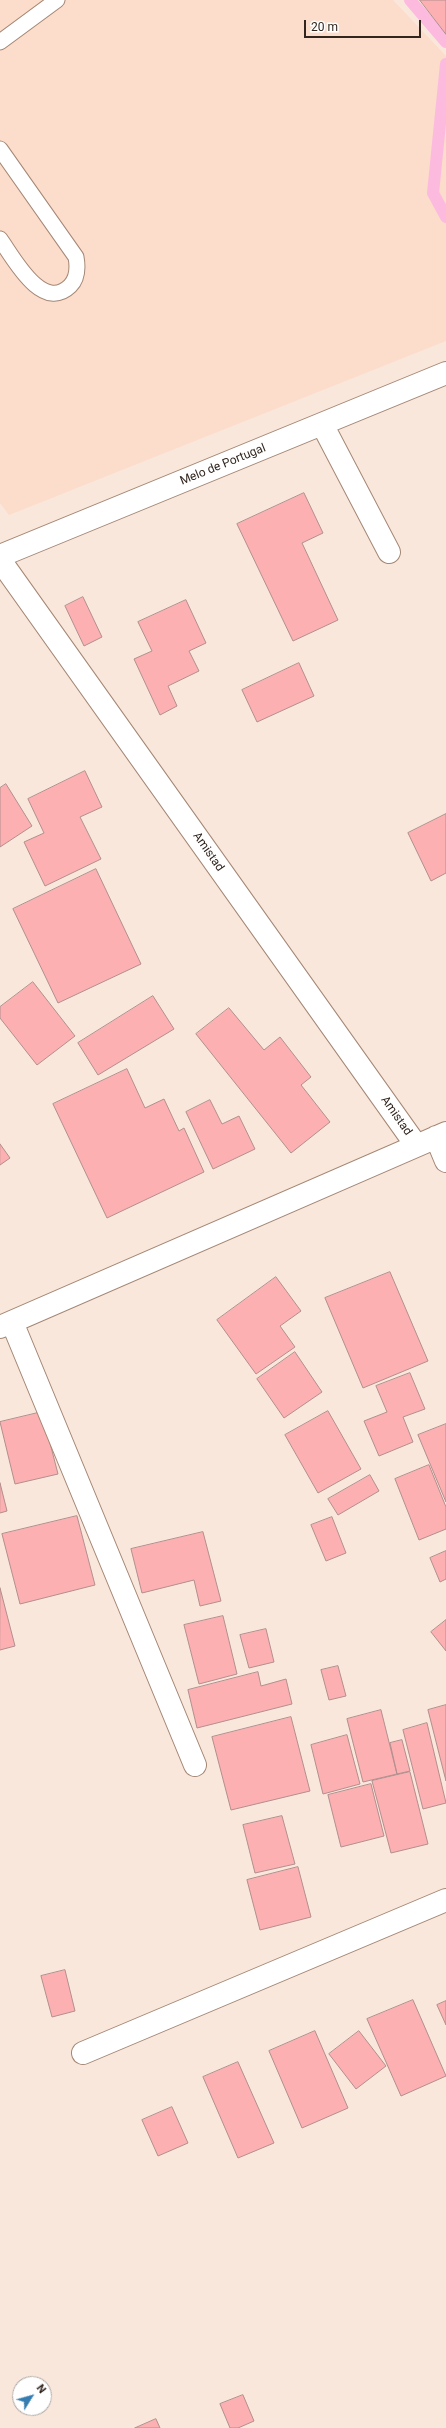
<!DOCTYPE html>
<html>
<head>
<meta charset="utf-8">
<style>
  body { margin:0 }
  #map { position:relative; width:446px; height:2428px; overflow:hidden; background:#fae7db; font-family:Roboto,sans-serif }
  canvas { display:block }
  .north { position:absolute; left:12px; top:2376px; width:40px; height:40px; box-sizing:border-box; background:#fff; border:1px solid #ada8a5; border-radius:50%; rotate:53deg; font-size:11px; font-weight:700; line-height:16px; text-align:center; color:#31251e }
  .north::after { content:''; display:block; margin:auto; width:14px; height:18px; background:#367eb2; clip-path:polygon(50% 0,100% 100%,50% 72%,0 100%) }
  .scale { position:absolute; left:304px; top:20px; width:117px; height:18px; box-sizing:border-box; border:2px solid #31251e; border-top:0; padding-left:5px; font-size:12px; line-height:14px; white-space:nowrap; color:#31251e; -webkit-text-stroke:3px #fff; paint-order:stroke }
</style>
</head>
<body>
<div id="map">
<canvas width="446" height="2428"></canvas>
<div class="north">N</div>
<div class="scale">20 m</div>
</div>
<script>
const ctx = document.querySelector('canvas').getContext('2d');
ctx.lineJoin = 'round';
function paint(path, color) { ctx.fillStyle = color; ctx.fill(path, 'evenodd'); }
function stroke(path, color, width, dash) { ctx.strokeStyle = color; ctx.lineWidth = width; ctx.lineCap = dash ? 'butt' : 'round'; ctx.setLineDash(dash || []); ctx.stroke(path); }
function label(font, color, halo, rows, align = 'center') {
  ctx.font = font + ' Roboto,sans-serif'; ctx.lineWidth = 3.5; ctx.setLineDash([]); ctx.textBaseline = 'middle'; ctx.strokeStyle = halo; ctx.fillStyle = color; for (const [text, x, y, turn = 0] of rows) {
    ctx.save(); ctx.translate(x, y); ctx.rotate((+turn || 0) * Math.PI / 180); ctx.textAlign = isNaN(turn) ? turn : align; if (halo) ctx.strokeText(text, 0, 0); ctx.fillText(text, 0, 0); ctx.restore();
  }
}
const built = new Path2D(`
  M 0,0 L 393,0 L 446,56 L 446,341 L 9,515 L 0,503 Z`);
const stream = new Path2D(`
  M 410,0 L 446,42
  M 446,64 L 433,193 L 446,217`);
const building = new Path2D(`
  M 420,0 L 446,0 L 446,34 Z
  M 304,493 L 323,533 L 302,543 L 338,620 L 293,641 L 237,524 Z
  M 83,597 L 102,637 L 84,646 L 65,606 Z
  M 186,600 L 206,643 L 189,651 L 199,671 L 168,686 L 177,706 L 160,715 L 134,659 L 152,651 L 138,622 Z
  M 299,663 L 314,696 L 257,722 L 242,690 Z
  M 85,771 L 102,807 L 80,817 L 101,859 L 45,886 L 24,842 L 44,833 L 28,799 Z
  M 6,784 L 32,826 L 0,847 L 0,788 Z
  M 446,814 L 446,873 L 431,881 L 408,833 Z
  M 96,869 L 141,964 L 58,1003 L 13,909 Z
  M 33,982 L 75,1036 L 37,1065 L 0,1018 L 0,1007 Z
  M 153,996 L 174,1029 L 98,1075 L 78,1043 Z
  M 229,1008 L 264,1050 L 280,1037 L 311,1077 L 301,1085 L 330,1122 L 291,1153 L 196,1034 Z
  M 127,1069 L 145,1108 L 164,1099 L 179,1131 L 184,1128 L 204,1172 L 107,1218 L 53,1104 Z
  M 210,1100 L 222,1124 L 239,1116 L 255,1149 L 213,1169 L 186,1112 Z
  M 0,1144 L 10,1158 L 0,1165 Z
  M 390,1272 L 428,1361 L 363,1388 L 325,1298 Z
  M 276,1277 L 301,1311 L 280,1326 L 295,1347 L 256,1374 L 217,1320 Z
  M 295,1352 L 322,1392 L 284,1418 L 257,1379 Z
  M 410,1373 L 425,1409 L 403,1417 L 413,1442 L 379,1456 L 364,1421 L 387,1412 L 376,1386 Z
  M 328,1411 L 361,1469 L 318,1493 L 285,1435 Z
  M 42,1412 L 58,1474 L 15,1484 L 0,1422 Z
  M 446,1424 L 446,1502 L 418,1435 Z
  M 429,1465 L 446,1507 L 446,1529 L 419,1540 L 395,1479 Z
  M 370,1475 L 379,1491 L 338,1515 L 328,1499 Z
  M 0,1483 L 7,1511 L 0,1513 Z
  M 77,1516 L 95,1585 L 20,1604 L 2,1534 Z
  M 332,1517 L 346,1553 L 326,1561 L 311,1525 Z
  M 203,1532 L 221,1601 L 200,1606 L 194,1580 L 142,1593 L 131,1549 Z
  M 446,1551 L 446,1579 L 440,1582 L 430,1558 Z
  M 0,1588 L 15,1646 L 0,1650 Z
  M 223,1616 L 237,1674 L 199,1684 L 184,1625 Z
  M 446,1620 L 446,1651 L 431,1632 Z
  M 266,1629 L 274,1662 L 249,1668 L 240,1635 Z
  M 338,1666 L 346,1696 L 329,1700 L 321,1670 Z
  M 258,1672 L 261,1686 L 286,1679 L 292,1704 L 197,1728 L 188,1690 Z
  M 446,1705 L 446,1781 L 428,1710 Z
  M 381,1710 L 397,1774 L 363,1782 L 347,1719 Z
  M 291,1717 L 310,1791 L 231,1810 L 212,1737 Z
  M 427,1723 L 446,1803 L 423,1809 L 403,1730 Z
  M 347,1735 L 360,1784 L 323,1794 L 311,1745 Z
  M 402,1740 L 410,1771 L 397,1774 L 390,1743 Z
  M 410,1772 L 428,1844 L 391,1853 L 372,1781 Z
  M 371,1784 L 384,1836 L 341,1847 L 328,1795 Z
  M 282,1816 L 295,1864 L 255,1873 L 243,1825 Z
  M 298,1867 L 311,1917 L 260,1930 L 247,1880 Z
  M 65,1970 L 75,2011 L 52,2017 L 41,1976 Z
  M 413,2000 L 446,2076 L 401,2096 L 367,2019 Z
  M 446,2001 L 446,2025 L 437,2005 Z
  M 315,2031 L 348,2108 L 302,2128 L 269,2051 Z
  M 359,2031 L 386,2066 L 356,2089 L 329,2054 Z
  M 238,2062 L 274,2143 L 238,2158 L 203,2077 Z
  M 172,2107 L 188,2143 L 158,2156 L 142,2120 Z
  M 243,2395 L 254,2421 L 238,2428 L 230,2428 L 220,2404 Z
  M 156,2419 L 160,2428 L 135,2428 Z`);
const lane = new Path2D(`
  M 0,42 L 57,0
  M 0,149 L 76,257 C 78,268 78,278 70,286 C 42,313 13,257 0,239`);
const street = new Path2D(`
  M 322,424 L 389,552
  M 0,556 L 446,373
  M 0,560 L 416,1145
  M 436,1137 L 446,1161
  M 12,1322 L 195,1765
  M 0,1327 L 446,1133
  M 83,2053 L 446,1900`);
const streetNames = [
  ["Melo de Portugal",223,465,-22],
  ["Amistad",208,852,55],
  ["Amistad",396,1116,55]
];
paint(built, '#fcdcca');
stroke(stream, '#fbbade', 12);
paint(building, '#fcb0b1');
stroke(building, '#b28e8e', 1);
stroke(lane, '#a48775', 17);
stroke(street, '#a48775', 24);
stroke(lane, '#fff', 15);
stroke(street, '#fff', 22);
label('12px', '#31251e', '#fff', streetNames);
</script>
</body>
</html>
